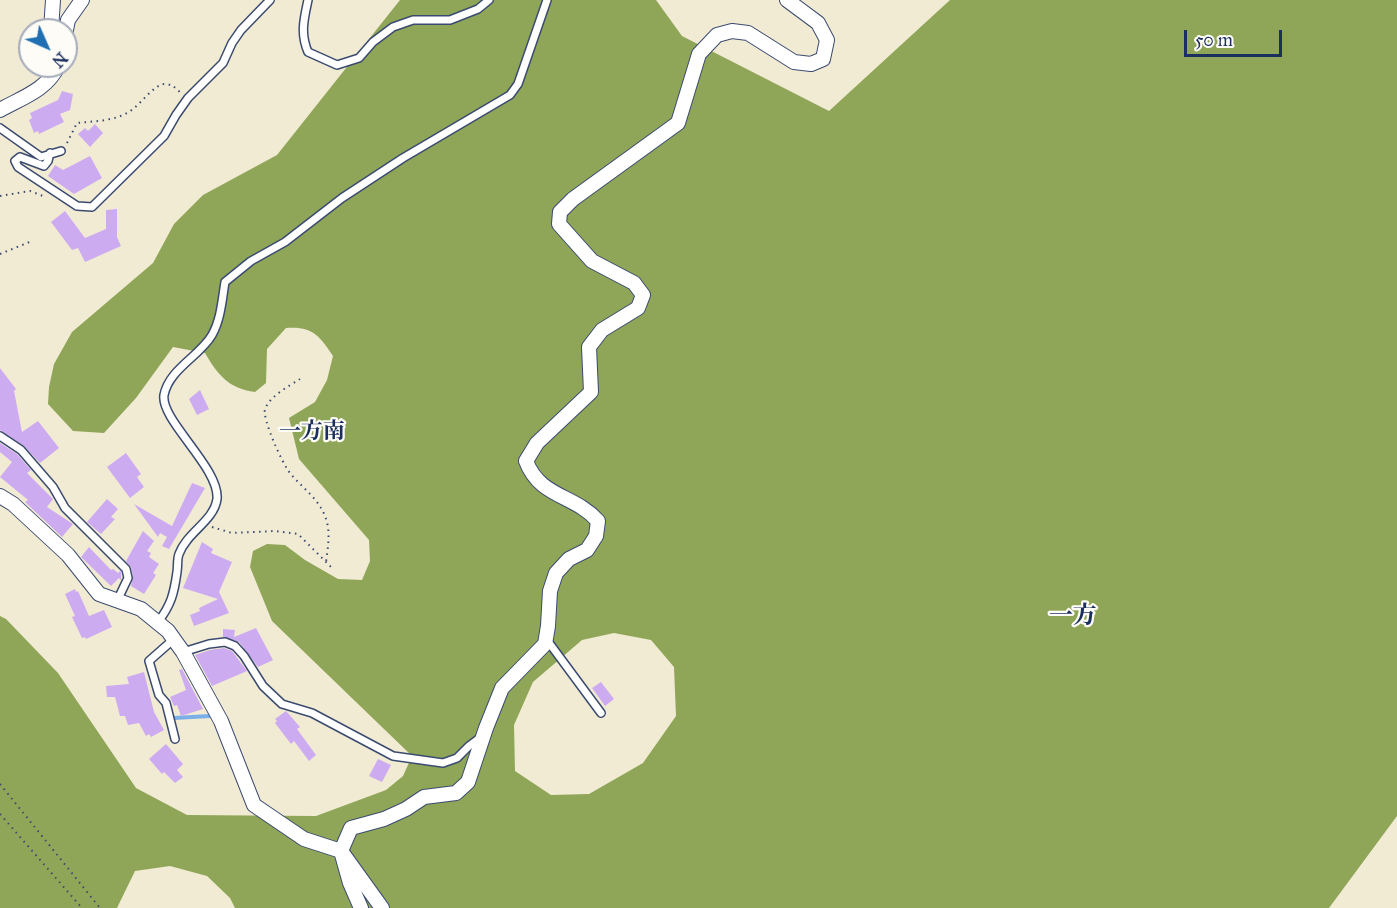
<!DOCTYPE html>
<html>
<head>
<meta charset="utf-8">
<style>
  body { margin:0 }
  #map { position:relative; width:1397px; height:908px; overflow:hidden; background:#f2ebd4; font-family:"IM FELL Great Primer",serif }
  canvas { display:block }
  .north { position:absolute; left:18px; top:18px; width:60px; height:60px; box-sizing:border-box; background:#fdfcf7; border:2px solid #a3aaba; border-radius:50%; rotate:135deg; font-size:16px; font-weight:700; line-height:24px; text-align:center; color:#1b2f5e }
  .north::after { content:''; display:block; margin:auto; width:21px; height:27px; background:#1f6fb2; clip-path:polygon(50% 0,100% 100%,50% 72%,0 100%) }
  .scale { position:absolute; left:1184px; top:30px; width:98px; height:27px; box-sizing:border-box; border:3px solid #1b2f5e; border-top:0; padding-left:8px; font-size:18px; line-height:21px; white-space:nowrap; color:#1b2f5e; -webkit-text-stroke:4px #fdfcf7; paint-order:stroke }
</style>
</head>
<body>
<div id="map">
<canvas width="1397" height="908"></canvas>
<div class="north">N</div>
<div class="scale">50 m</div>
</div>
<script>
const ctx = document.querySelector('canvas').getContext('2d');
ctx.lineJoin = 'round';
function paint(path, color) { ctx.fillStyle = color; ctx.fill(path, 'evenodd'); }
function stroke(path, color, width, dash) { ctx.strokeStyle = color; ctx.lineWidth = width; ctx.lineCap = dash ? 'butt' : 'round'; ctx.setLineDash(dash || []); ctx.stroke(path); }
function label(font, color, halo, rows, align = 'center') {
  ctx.font = font + ' "IM FELL Great Primer","Noto Serif JP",serif'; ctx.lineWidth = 4.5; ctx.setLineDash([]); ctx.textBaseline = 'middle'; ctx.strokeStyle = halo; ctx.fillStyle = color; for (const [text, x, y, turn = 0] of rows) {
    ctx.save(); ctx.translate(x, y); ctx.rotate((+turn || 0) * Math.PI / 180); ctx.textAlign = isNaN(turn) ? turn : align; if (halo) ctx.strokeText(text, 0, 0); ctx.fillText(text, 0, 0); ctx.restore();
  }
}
const forest = new Path2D(`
  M 400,0 L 656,0 L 682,36 L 829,111 L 950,0 L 1397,0 L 1397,816 L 1329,908 L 235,908 L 230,898 L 207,876 L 170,866 L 135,871 L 117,908 L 0,908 L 0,616 L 6,619 L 58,673 L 136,788 L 187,815 L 316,816 L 386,790 L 403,776 L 412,756 L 272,621 L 250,567 L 253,551 L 267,544 L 285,545 L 305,560 L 338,579 L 362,580 L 370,561 L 369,540 L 299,459 L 289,418 L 315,402 L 327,380 L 333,356 C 319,335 312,326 286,328 L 267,349 L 266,383 L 255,392 C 229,389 217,374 205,353 L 173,347 L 136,398 L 104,433 L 73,431 L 48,404 L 49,387 L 54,364 L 72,332 L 153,263 L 174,224 L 203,195 L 277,155 ZM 614,633 L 651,640 L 674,667 L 676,716 L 643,763 L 589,794 L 551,795 L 515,771 L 514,725 L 533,682 L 582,640 Z`);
const stream = new Path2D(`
  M 174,718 L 210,716`);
const building = new Path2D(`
  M 62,91 L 73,94 L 70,110 L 60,114 L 64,122 L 39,134 L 38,131 L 34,133 L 29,120 L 32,118 L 30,113 L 58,100 Z
  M 95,124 L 103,133 L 90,147 L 78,134 L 85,128 L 88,131 Z
  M 90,156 L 102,178 L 74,194 L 48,176 L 55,165 L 63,170 Z
  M 117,209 L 117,237 L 121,246 L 85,262 L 78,248 L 72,250 L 51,222 L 65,211 L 85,238 L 106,229 L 106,210 Z
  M 0,368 L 16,389 L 14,391 L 22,432 L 38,421 L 59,448 L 40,463 L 24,446 L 0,430 Z
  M 200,390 L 209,409 L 197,415 L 189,399 Z
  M 0,443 L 17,454 L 31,470 L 27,473 L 53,499 L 47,507 L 73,524 L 62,537 L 25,502 L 28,500 L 0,477 L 12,462 L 0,452 Z
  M 126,453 L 141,474 L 137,477 L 144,487 L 130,498 L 107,467 Z
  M 192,483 L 205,488 L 169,549 L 162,546 L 167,537 L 160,533 L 158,537 L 134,504 L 172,526 Z
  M 107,499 L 118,509 L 111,517 L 115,519 L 101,534 L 87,522 Z
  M 143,531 L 154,541 L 147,551 L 151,553 L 149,557 L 159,564 L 153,573 L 156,575 L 144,594 L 131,586 L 133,577 L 131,567 L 126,561 Z
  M 202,542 L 213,549 L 211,553 L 232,562 L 219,592 L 229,613 L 194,626 L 190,615 L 200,611 L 199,608 L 218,599 L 183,588 Z
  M 89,547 L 111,570 L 113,569 L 118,573 L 120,571 L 121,572 L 121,580 L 119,578 L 111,586 L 81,557 Z
  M 75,589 L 76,592 L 78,591 L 89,616 L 104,610 L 112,627 L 86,639 L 85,637 L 82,638 L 72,617 L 75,616 L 65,594 Z
  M 256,628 L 273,660 L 258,667 L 239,642 L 223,637 L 223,629 L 235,630 L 234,637 Z
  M 224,648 L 232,651 L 247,671 L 212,686 L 195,655 L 210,650 Z
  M 182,669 L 203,709 L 181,716 L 177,705 L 174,706 L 170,697 L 186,690 L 179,670 Z
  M 144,672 L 154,712 L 164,730 L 151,737 L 149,734 L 146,736 L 139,723 L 128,725 L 125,716 L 120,716 L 115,697 L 107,697 L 106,686 L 129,684 L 127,677 Z
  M 601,682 L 614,699 L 605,706 L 592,688 Z
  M 286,711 L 300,727 L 297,729 L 316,755 L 309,761 L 294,741 L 291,744 L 275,723 L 277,721 L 275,719 Z
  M 166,744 L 183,764 L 177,770 L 183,777 L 175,783 L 164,772 L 162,774 L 149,759 Z
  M 378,759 L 391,765 L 382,782 L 369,776 Z`);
const path = new Path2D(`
  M 67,143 L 77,123 C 96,121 118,121 133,109 C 143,101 150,90 162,84 L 172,85 L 181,93
  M 0,196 L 30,191 L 43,196
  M 0,254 L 32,241
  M 300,379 C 289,386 270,396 265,409 C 262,419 283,465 290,473 C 302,488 318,498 325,516 C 331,531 328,546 326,562
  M 212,527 L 232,533 L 275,531 L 298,534 L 332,568
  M 0,784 L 100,908
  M 0,814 L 82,908`);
const service = new Path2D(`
  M 308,0 C 304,19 300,33 308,52 L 337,65 L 359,58 L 373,42 L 393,27 L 413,20 L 450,20 L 478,9 L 489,0
  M 0,128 L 41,157 L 61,151
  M 50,153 L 48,161 L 44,166 L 20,157 L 15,161 L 18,167 L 77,206 L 92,207 L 164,136 L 176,115 L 188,98 L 223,63 L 232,43 L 241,30 L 270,0
  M 0,436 L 21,450 L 53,487 L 65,508 L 126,569 L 128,578 L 117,601
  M 158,622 C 171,605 174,594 177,572 C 178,566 177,559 179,554 C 187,532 214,521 217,499 C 220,468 160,420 164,395 C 169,369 200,356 212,335 C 221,319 222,300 225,282 L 251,261 L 285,242 L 342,198 L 403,158 L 510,95 L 518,84 L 547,0
  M 174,639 L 149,661 L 159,695 L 166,703 L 175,739
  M 547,640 L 601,713
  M 183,652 L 209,644 L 225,642 L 235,646 L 244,656 L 263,686 L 282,704 L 312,713 L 393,756 L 443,763 L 457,758 L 469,746 L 481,737`);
const minor = new Path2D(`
  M 51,30 L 53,0
  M 66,30 L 68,20 L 82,0
  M 0,110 C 21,98 47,90 58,66
  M 0,496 L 13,504 L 68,555 L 99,594 L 141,609 L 168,631 L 183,652 L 221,721 L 254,805 L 304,839 L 341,851 L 382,908
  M 361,908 L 350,883 L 341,851 L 351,828 L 384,819 L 406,809 L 424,797 L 456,793 L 468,782 L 486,728 L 502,688 L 545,644 L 548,626 L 550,591 L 556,573 L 569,559 L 587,550 L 596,536 L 598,521 C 574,494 540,498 526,461 L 537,443 L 591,392 L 589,347 L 602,330 L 638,308 L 643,295 L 634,283 L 592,261 L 559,224 L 560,212 L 573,199 L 678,123 L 699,54 L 717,35 L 732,31 L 748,33 L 794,62 L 811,64 L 823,59 L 827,40 L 818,23 L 787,0`);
const neighbourhoodNames = [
  ["一方南",312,433]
];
const quarterNames = [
  ["一方",1073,617]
];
paint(forest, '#8fa658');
stroke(stream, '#7bafe8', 4);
paint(building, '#cdabf1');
stroke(service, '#3b4b70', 10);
stroke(minor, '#3b4b70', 16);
stroke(path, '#3b4b70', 2, [1.5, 4.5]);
stroke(service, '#fff', 7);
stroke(minor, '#fff', 14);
label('bold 22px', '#1b2f5e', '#fdfcf7', neighbourhoodNames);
label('bold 24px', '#1b2f5e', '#fdfcf7', quarterNames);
</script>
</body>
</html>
